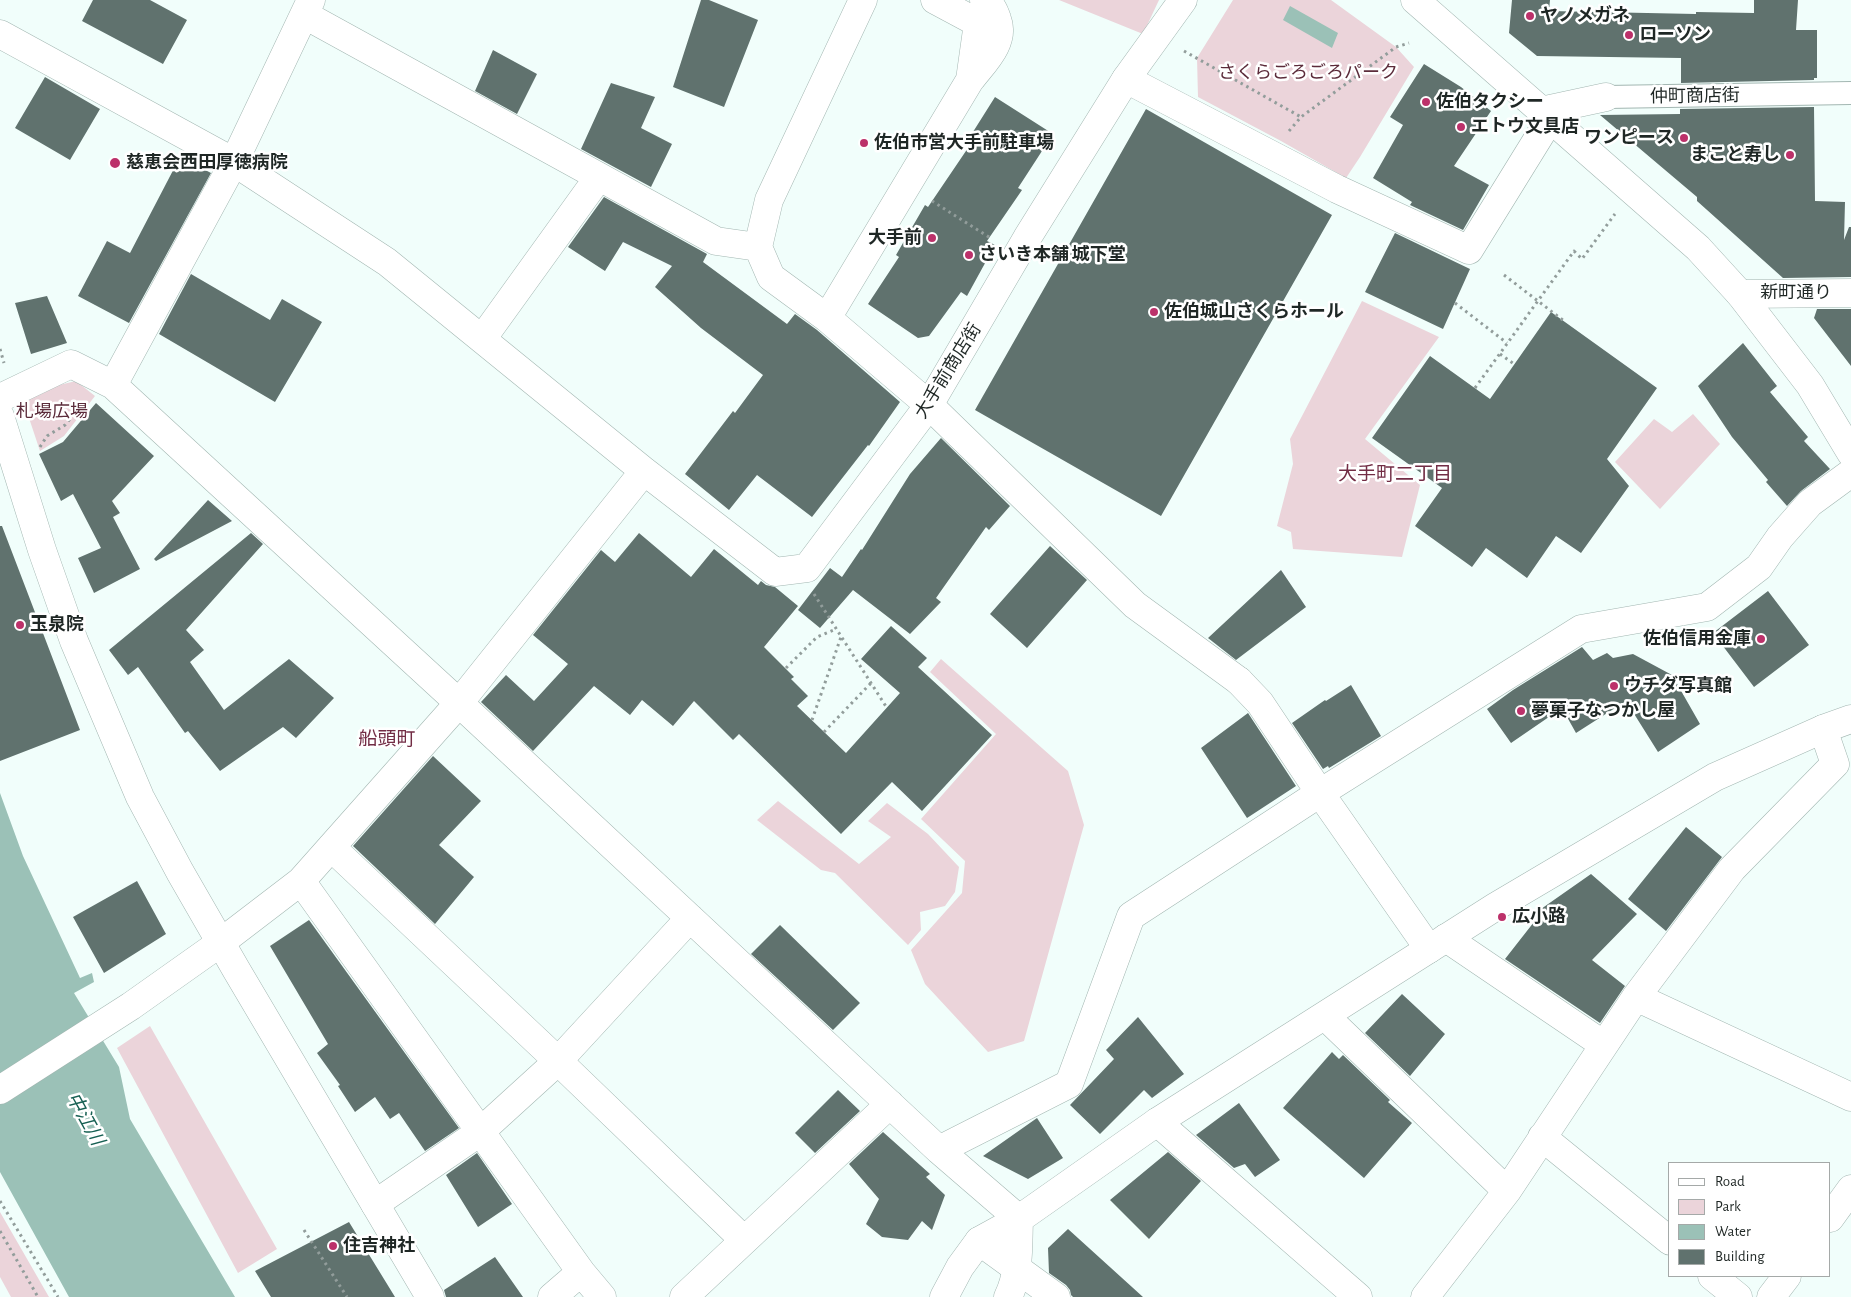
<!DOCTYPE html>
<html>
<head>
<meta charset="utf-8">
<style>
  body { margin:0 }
  #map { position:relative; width:1851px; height:1297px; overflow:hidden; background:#f1fefb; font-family:"Alegreya Sans",sans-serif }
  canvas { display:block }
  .legend { position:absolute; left:1668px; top:1162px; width:162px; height:115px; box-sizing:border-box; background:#fff; border:1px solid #a5a9a8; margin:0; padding:6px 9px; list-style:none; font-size:15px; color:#1f2725 }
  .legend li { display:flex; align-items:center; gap:10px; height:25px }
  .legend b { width:25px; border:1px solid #a5a9a8 }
</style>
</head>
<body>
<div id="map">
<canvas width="1851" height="1297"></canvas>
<ul class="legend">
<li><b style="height:6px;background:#fff"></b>Road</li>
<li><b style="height:14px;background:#ebd4da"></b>Park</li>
<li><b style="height:14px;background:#9bc1b7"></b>Water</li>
<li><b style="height:14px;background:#60726e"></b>Building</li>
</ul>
</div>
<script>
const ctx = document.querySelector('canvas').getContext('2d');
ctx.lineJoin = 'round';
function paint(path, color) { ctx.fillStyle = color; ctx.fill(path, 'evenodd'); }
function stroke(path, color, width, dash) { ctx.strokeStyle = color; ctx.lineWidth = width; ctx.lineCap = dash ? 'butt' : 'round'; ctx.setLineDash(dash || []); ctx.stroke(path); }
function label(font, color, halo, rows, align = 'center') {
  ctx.font = font + ' "Alegreya Sans","Noto Sans JP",sans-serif'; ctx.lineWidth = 5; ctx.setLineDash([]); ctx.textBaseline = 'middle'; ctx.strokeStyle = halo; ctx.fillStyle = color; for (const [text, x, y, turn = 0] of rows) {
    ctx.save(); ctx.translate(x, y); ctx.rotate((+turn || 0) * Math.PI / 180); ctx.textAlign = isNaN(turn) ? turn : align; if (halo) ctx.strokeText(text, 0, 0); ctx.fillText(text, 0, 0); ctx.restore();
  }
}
const green = new Path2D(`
  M 1059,0 L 1159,0 L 1143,34 Z
  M 1233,0 L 1331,0 L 1396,47 L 1414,67 L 1360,157 L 1346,178 L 1281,141 L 1198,97 L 1197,58 Z
  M 1362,301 L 1439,337 L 1365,439 L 1420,485 L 1402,557 L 1293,549 L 1291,532 L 1277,526 L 1293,464 L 1290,439 Z
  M 76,381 L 95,396 L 64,436 L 40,451 L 21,394 Z
  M 1693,414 L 1720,444 L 1660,509 L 1615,462 L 1654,419 L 1672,432 Z
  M 941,659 L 1068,771 L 1084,825 L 1024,1041 L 988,1052 L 925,984 L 911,950 L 962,893 L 965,861 L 921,819 L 996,734 L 930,672 Z
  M 778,801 L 859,864 L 891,837 L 868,821 L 887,803 L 928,834 L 959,867 L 955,892 L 945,906 L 920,912 L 921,930 L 908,945 L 835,873 L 821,870 L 757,820 Z
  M 150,1026 L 277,1249 L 238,1273 L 117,1048 Z
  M 0,1212 L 49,1297 L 11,1297 L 0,1277 Z`);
const water = new Path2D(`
  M 1290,6 L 1338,33 L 1332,48 L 1283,20 Z
  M 0,793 L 23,856 L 80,978 L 92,973 L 94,982 L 74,993 L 119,1067 L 130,1119 L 235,1297 L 69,1297 L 0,1172 Z`);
const building = new Path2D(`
  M 93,0 L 150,0 L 187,20 L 163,64 L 82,21 Z
  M 701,0 L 709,0 L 758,20 L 724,107 L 673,87 Z
  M 1512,0 L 1550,0 L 1549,11 L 1696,14 L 1696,12 L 1754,13 L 1754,0 L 1798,0 L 1796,30 L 1817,30 L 1817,78 L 1814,78 L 1814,80 L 1681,83 L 1681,58 L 1537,56 L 1509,33 Z
  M 493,50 L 537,74 L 517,114 L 475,91 Z
  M 1424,64 L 1461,87 L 1491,111 L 1454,166 L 1489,185 L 1463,230 L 1410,205 L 1412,202 L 1373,178 L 1403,125 L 1390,117 Z
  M 45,77 L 100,109 L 70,160 L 15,128 Z
  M 611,83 L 655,97 L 641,128 L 672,144 L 651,187 L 581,149 Z
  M 995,97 L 1053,134 L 1018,188 L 1022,190 L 987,241 L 995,245 L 967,296 L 961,292 L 929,336 L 918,338 L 868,304 L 899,257 L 896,255 L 925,205 L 928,207 L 970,145 L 966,143 Z
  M 1814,107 L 1815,201 L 1845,202 L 1844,240 L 1849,227 L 1851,227 L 1851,277 L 1783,278 L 1697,201 L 1697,197 L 1600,115 L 1680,114 L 1680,109 Z
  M 1146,109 L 1332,215 L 1161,516 L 975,410 Z
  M 180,157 L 211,173 L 129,323 L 78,296 L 107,241 L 130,253 Z
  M 604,197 L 707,254 L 703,262 L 787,324 L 795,314 L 817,330 L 900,402 L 869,446 L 868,445 L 812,517 L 757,475 L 729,510 L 685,474 L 733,411 L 735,413 L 763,375 L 701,328 L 655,287 L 672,266 L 623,242 L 605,271 L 568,247 Z
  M 1395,233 L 1470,269 L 1443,329 L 1365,292 Z
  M 191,274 L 270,320 L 282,299 L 322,322 L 275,402 L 159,334 Z
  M 47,296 L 67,343 L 31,354 L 15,303 Z
  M 1817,309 L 1851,309 L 1851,366 L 1814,318 Z
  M 1551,312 L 1657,388 L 1607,459 L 1629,486 L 1581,553 L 1556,536 L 1527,578 L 1486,548 L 1472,567 L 1415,526 L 1442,488 L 1372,438 L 1430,356 L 1490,399 Z
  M 1743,343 L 1777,386 L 1770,392 L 1808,437 L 1804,441 L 1830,469 L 1801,491 L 1787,506 L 1766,482 L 1768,480 L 1732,437 L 1698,386 Z
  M 96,403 L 154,456 L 112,501 L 120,513 L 113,517 L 140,569 L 94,593 L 78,558 L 101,548 L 73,494 L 61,501 L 39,454 L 63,442 Z
  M 941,438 L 1010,506 L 989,530 L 986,527 L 936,598 L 941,602 L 910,634 L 853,590 L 820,628 L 798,610 L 830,568 L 842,577 L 861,549 L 862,550 L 910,474 Z
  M 208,500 L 232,521 L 156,561 L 154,559 Z
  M 0,526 L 2,526 L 80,730 L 0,761 Z
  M 251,533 L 263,544 L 186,630 L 204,650 L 190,662 L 224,710 L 289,659 L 334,698 L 296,738 L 283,727 L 220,771 L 188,731 L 185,733 L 138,667 L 128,675 L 109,650 Z
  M 639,533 L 691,577 L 714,549 L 758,585 L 761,581 L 766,585 L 775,587 L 798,606 L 764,647 L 794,677 L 791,679 L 808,696 L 797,706 L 846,753 L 900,693 L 861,659 L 891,626 L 927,658 L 918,667 L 992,735 L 922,811 L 892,782 L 841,834 L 739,734 L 733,740 L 694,701 L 673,726 L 642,700 L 630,715 L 594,686 L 533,751 L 481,702 L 506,675 L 534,701 L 568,664 L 533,635 L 601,550 L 615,562 Z
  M 1050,546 L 1087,580 L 1027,648 L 990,614 Z
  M 1281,570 L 1306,607 L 1236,660 L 1208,638 Z
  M 1768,591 L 1809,645 L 1754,687 L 1713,633 Z
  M 1582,647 L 1593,660 L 1607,653 L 1613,658 L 1633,654 L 1672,675 L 1700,724 L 1658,752 L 1626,701 L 1576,733 L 1562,708 L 1511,743 L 1487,709 L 1513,690 Z
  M 1351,685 L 1381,736 L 1329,768 L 1328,766 L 1323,769 L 1292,723 L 1325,700 L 1326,701 Z
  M 1248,713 L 1296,786 L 1247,818 L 1201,748 Z
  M 433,756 L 481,801 L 439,845 L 474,877 L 435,924 L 353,846 Z
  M 1686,827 L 1722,857 L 1666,931 L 1628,899 Z
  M 1591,874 L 1637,914 L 1592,960 L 1625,986 L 1600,1023 L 1505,959 L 1541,913 L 1541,909 Z
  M 137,881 L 166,934 L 104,973 L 73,917 Z
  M 309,920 L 459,1128 L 425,1151 L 399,1113 L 390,1119 L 375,1097 L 355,1112 L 338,1086 L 340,1085 L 317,1053 L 328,1044 L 270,946 Z
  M 780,925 L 860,1003 L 833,1030 L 751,954 Z
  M 1402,994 L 1445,1034 L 1410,1076 L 1365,1033 Z
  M 1138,1017 L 1184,1074 L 1152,1098 L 1144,1090 L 1100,1134 L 1070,1105 L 1114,1059 L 1106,1050 Z
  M 1332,1052 L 1339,1059 L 1343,1055 L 1390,1100 L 1388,1102 L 1412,1123 L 1364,1178 L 1283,1108 Z
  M 838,1090 L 860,1111 L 815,1153 L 795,1133 Z
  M 1239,1103 L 1280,1160 L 1255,1177 L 1245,1164 L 1234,1168 L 1196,1135 Z
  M 1037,1118 L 1063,1158 L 1028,1179 L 983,1156 Z
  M 883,1132 L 930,1174 L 926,1177 L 945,1195 L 932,1230 L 922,1221 L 908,1240 L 882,1237 L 866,1224 L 879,1199 L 849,1164 Z
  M 1168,1152 L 1201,1181 L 1149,1239 L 1110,1200 Z
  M 477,1153 L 512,1204 L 478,1227 L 446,1175 Z
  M 349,1222 L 395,1297 L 271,1297 L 255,1271 Z
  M 1068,1229 L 1143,1297 L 1073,1297 L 1071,1295 L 1070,1290 L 1066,1285 L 1049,1273 L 1048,1248 Z
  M 495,1257 L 523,1297 L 446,1297 L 444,1290 Z`);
const path = new Path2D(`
  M 1184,51 L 1301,117
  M 1289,131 L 1301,117 L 1396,47 L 1409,43
  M 932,201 L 992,239
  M 1504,275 L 1564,321
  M 1455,303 L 1507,343
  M 0,349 L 4,363
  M 1500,354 L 1514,364
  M 1475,388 L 1574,251 L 1582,259 L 1615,214
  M 40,447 L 47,436 L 65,425 L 84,402
  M 814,594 L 887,708
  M 786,668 L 817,637 L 836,629
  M 812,720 L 841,637
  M 824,732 L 871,683
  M 0,1201 L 58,1297
  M 304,1230 L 347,1297
  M 0,1231 L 38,1297`);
const pedestrian = new Path2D(`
  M 1606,97 L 1851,93`);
const minor = new Path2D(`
  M 863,0 L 769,200 L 758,247 L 771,277 L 827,318 L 929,405
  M 305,15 L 716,241 L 758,247
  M 0,34 L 234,162 L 387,262 L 644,471 L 775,572 L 807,568 L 929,405 L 1027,238 L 1126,79 L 1337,189 L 1469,250 L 1550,119
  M 971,79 C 984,62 1006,42 997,19 C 994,10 992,6 984,0
  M 1541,111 L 1606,97
  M 1740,294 L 1851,293
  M 827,318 L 970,80 L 978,23 L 935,0
  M 482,339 L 598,178
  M 113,385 L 234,162 L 311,0
  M 0,398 L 71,364 L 113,385 L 459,703 L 939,1150 L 1019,1219
  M 1239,681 L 1260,703 L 1320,793 L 1429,949
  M 331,847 L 558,1061 L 744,1240
  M 301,881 L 581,1272 L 602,1297
  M 1446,938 L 1604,1045
  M 220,943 L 301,881 L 459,703 L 644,471
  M 1636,997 L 1851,1097
  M 1325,1016 L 1507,1191
  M 1157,1122 L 1358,1297
  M 1542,1137 L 1670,1241
  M 939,1150 L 1069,1084 L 1131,916 L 1320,793 L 1581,629 L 1707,607 L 1759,567 L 1780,537 L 1810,503 L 1851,473
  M 375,1204 L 480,1132 L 558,1061 L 690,918
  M 1830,1218 L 1851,1189
  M 979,1241 L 1056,1297
  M 1712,1276 L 1738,1297
  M 552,1297 L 581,1272
  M 684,1297 L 890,1104
  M 1425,1297 L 1507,1191 L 1636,997 L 1732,869 L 1835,764 L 1823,729
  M 1771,1297 L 1787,1276`);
const tertiary = new Path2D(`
  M 1415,0 L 1698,248 L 1740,294 L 1810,385 L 1851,453
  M 1126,79 L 1183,0
  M 929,405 L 1135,605 L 1239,681
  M 0,416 L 42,550 L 74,641 L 140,797 L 180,872 L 237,971 L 430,1297
  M 0,1090 L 131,1006 L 220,943
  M 944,1297 L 960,1267 L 979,1241 L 1019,1219 L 1157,1122 L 1495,907 L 1715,777 L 1823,729 L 1851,719
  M 1008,1297 C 1020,1273 1018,1245 1019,1219`);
const markers = [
  [1530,16,5,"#bc316a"],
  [1629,35,5,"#bc316a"],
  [1426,102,5,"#bc316a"],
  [1461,127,5,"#bc316a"],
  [1684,138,5,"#bc316a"],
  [864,143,5,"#bc316a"],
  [1790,155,5,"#bc316a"],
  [115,163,6,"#bc316a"],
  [932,238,5,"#bc316a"],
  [969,255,5,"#bc316a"],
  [1154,312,5,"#bc316a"],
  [20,625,5,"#bc316a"],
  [1761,639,5,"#bc316a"],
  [1614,686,5,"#bc316a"],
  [1521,711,5,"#bc316a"],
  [1502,917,5,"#bc316a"],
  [333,1246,5,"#bc316a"]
];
const poiNames = [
  ["ヤノメガネ",1540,16],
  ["ローソン",1639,35],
  ["佐伯タクシー",1436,102],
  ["エトウ文具店",1471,127],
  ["ワンピース",1674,138,"right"],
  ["佐伯市営大手前駐車場",874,143],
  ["まこと寿し",1780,155,"right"],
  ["慈恵会西田厚徳病院",126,163],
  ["大手前",922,238,"right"],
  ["さいき本舗 城下堂",979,255],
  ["佐伯城山さくらホール",1164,312],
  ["玉泉院",30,625],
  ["佐伯信用金庫",1751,639,"right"],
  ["ウチダ写真館",1624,686],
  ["夢菓子なつかし屋",1531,711],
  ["広小路",1512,917],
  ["住吉神社",343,1246]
];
const parkNames = [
  ["さくらごろごろパーク",1308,73],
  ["札場広場",52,412]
];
const streetNames = [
  ["仲町商店街",1695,96,-1],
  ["新町通り",1796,293],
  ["大手前商店街",948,371,-58]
];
const neighbourhoodNames = [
  ["大手町二丁目",1395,474],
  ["船頭町",387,739]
];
const waterNames = [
  ["中江川",85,1119,61]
];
paint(green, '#ebd4da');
paint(water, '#9bc1b7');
paint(building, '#60726e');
stroke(pedestrian, '#a2b6b1', 24);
stroke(minor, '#a2b6b1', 29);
stroke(tertiary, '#a2b6b1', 29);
stroke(path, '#929d9b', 3, [2.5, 4]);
stroke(pedestrian, '#fff', 22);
stroke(minor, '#fff', 28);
stroke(tertiary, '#fff', 28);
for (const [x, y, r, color] of markers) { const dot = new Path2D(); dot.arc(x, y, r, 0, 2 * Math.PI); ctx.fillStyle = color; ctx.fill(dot); stroke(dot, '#fff', 2); }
label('bold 18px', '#1f2725', '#fff', poiNames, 'left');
label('18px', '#5b2b3a', '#fff', parkNames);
label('18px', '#1f2725', '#fff', streetNames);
label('19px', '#722d45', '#fff', neighbourhoodNames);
label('italic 19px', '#176053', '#fff', waterNames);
</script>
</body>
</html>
